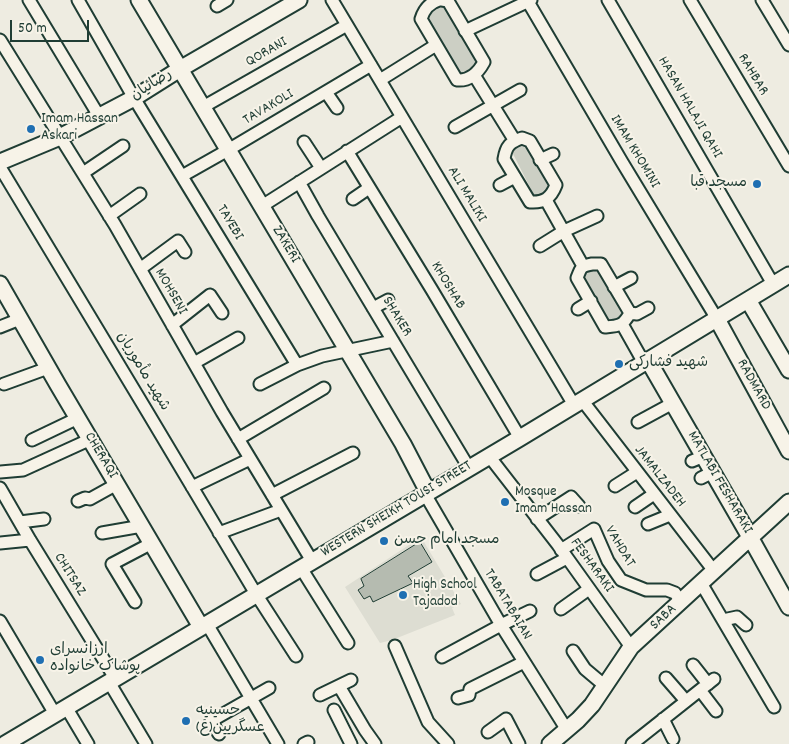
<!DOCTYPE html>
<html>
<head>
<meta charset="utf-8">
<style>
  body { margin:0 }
  #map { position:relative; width:789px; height:744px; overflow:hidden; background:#eeece1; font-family:Dekko,sans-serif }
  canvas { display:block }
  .scale { position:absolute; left:10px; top:20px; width:79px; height:22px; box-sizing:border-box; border:2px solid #1f3d34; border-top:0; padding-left:6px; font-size:15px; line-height:18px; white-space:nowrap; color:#1f3d34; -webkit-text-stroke:4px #f7f3e8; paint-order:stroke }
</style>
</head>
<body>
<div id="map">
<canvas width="789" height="744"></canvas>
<div class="scale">50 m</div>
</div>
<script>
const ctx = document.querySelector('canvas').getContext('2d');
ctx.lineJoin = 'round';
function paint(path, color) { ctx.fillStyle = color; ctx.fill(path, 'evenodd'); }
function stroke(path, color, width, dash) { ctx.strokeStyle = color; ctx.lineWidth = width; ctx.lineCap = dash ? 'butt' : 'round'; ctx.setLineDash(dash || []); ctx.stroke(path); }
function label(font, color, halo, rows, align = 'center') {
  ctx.font = font + ' Dekko,"Playpen Sans Arabic",sans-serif'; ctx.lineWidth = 4; ctx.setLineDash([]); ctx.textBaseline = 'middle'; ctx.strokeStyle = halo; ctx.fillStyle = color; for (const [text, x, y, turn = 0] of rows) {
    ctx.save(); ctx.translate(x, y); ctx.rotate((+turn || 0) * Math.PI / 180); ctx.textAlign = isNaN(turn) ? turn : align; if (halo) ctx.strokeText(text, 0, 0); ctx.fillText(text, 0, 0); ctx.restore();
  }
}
const built = new Path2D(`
  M 421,537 L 461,604 L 452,608 L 455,615 L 392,640 L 380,643 L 345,587 Z`);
const green = new Path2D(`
  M 444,4 L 478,64 L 471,70 L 459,75 L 427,16 C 431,8 435,6 444,4 Z
  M 519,143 L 525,143 L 550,187 C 545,191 543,196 536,199 L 511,150 Z
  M 598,268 L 625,312 C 622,319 616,321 609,322 L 583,275 L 587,270 Z`);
const building = new Path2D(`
  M 420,542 L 432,562 L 408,576 L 413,583 L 373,602 L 370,596 L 364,599 L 358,590 L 364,586 L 361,579 Z`);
const street = new Path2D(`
  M 29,0 L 99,116
  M 78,0 L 134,98 L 297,365
  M 332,0 L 574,405
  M 439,0 C 429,3 424,9 421,19 L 457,80 C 469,81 478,73 484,62 L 448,1 L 442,0
  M 527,0 L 622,162 L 717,319
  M 608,0 L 773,284
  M 690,0 L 789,166
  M 762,0 L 789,45
  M 217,6 L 227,0
  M 465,31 L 531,0
  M 0,40 L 115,225 L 222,412 L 312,561
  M 474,75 L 515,141
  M 380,80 L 436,45
  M 326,92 L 337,108
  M 203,107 L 347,25
  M 455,127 L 520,90
  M 522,138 L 530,141 L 556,185 C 551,198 544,203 530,202 L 504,159 C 506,146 510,142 522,138 Z
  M 304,142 L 321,168
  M 347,151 L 432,290 L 520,438
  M 540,160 L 553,154
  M 0,167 L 148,413 L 256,594 L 296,656
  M 83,173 L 123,146
  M 182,176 L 228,150 L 371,65
  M 299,182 L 318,216 L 469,468
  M 500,185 L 515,177
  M 353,199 L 369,188
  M 546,200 L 583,266
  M 262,206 L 402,117
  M 109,216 L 140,194
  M 540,246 L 564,231 L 597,216
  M 592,264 L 601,264 L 630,313 C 623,326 619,326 605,327 L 577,278 C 581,267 581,266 592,264 Z
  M 140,269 L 178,241 L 185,252
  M 614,287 L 631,278
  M 373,308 L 388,300
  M 578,309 L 591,301
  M 630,313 L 637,314 L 648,308
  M 622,324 L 644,363
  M 172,325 L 210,295 L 222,313
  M 0,327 L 20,319
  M 194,363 L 238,338
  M 4,384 L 48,368
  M 260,384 L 297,365 L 322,356 L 393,341
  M 582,400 L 714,571
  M 638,422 L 673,403
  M 238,439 L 324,388
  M 32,440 L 78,418
  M 489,456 L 558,545 L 631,647
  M 692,461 L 704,456
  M 0,472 L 23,470 L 91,439
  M 701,478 L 713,472
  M 615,486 L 637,472
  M 192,487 L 250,459
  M 0,488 L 30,540 L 115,678
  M 425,494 L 501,625 L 567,730
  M 272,495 L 353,453
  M 78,501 L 85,498 L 90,499 L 117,484
  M 635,507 L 654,494
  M 537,519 L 571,497 L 579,506
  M 20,522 L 44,519
  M 648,524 L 670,515
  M 102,533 L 142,526
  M 219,533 L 281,510
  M 0,543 L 30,540
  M 561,550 L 594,529 L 608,561 L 621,580 L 646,590 L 667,590 L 675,593 L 681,602
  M 301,568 L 348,643
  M 537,574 L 567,558
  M 701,583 L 774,707
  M 135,602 L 112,564 L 152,543
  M 561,609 L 589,589
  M 723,620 L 737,617 L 746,625
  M 0,621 L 55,714
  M 207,624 L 278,744
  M 395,646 L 428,722 L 448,744
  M 573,651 L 585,669 L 604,685
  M 442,657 L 501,625 L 530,611
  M 693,665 L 708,684
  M 666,678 L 686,701
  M 109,682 L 146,744
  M 339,686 L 365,730 L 375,744
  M 700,690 L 716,711
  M 320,695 L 351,680
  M 458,698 L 469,695 L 470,689 L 524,662
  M 66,707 L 88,744
  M 334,710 L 351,744
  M 663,719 L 673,739
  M 488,732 L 506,719 L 519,744
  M 219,734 L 211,721 L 269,688
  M 304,744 L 308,742
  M 632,744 L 714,679`);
const secondary = new Path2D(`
  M 139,0 L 403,444 L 428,492
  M 0,162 L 60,137 L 134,98 L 180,69 L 299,0
  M 0,284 L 58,385 L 201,627
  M 748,300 L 789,370
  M 717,319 L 789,451
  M 648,360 L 750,537 L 789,607
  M 5,744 L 520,438 L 789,275
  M 550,744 L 578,720 L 592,705 L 631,647 L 789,502`);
const markers = [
  [31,129,5,"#1f6fb2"],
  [757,184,5,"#1f6fb2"],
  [619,364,5,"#1f6fb2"],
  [505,502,5,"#1f6fb2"],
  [384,541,5,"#1f6fb2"],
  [403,595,5,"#1f6fb2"],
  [40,660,5,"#1f6fb2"],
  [186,721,5,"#1f6fb2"]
];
const streetNames = [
  ["QORANI",267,53,-30],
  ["RAHBAR",752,75,59],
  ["رضائیان",152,86,-32],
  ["TAVAKOLI",269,108,-31],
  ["HASAN HALAJI QAHI",689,108,60],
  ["IMAM KHOMINI",634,152,59],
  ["ALI MALIKI",466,195,59],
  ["TAYEBI",229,223,59],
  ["ZAKERI",285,245,59],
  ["KHOSHAB",447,286,59],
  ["MOHSENI",170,292,60],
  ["SHAKER",396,317,59],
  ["شهید مأموریان",142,372,59],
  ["RADMARD",753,385,61],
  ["CHERAQI",100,456,59],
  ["JAMALZADEH",659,477,52],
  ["MATLABI FESHARAKI",719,483,60],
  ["WESTERN SHEIKH TOUSI STREET",397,510,-31],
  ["VAHDAT",619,547,59],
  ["FESHARAKI",591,566,54],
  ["CHITSAZ",69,575,58],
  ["TABATABAIAN",507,605,59],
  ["SABA",664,618,-43]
];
const poiNames = [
  ["Imam Hassan",41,120],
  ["Askari",41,137],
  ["مسجد قبا",747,184,"right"],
  ["شهید فشارکی",629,364],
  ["Mosque",515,493],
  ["Imam Hassan",515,510],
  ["مسجد امام حسن",394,541],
  ["High School",413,586],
  ["Tajadod",413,603],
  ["ارزانسرای",50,651],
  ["پوشاک خانواده",50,668],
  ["حسینیه",196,712],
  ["عسگریین(ع)",196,729]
];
paint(built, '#ddddd2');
paint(green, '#cccfc4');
paint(building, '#b5bbb0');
stroke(building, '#1f3d34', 1);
stroke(street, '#1f3d34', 15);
stroke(secondary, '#1f3d34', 19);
stroke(street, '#f7f3e8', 11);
stroke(secondary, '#f7f3e8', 15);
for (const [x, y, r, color] of markers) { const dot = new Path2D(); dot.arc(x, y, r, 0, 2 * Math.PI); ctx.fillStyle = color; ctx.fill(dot); stroke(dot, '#f7f3e8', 2); }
label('15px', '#1f3d34', '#f7f3e8', streetNames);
label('15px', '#1f3d34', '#f7f3e8', poiNames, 'left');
</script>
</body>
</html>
